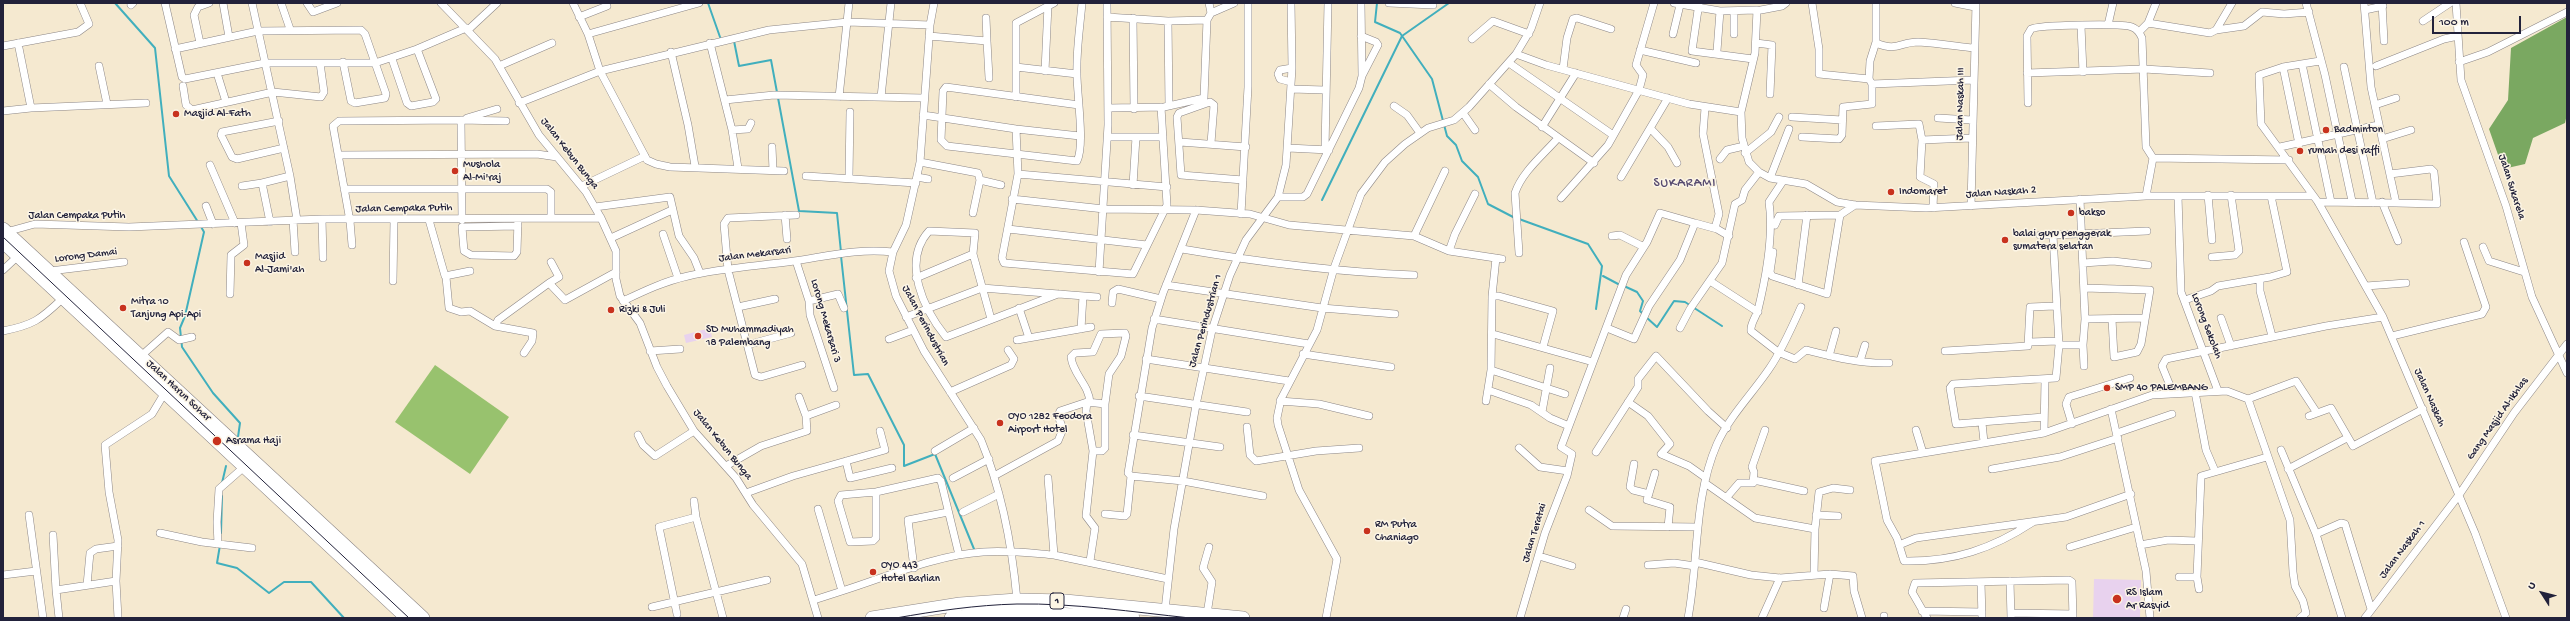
<!DOCTYPE html>
<html>
<head>
<meta charset="utf-8">
<style>
  body { margin:0 }
  #map { position:relative; width:2570px; height:621px; overflow:hidden; background:#f5e9d0; font-family:"Gochi Hand",sans-serif }
  canvas { display:block }
  .frame { position:absolute; inset:0; border:4px solid #22223b; pointer-events:none }
  .north { position:absolute; left:2522px; top:573px; width:40px; height:40px; -webkit-text-stroke:3px #fcf5e5; paint-order:stroke; rotate:306deg; font-size:11px; font-weight:700; line-height:16px; text-align:center; color:#22223b }
  .north::after { content:''; display:block; margin:auto; width:14px; height:18px; background:#22223b; clip-path:polygon(50% 0,100% 100%,50% 72%,0 100%) }
  .scale { position:absolute; left:2432px; top:16px; width:89px; height:18px; box-sizing:border-box; border:2px solid #22223b; border-top:0; padding-left:5px; font-size:12px; line-height:14px; white-space:nowrap; color:#22223b; -webkit-text-stroke:3px #fcf5e5; paint-order:stroke }
</style>
</head>
<body>
<div id="map">
<canvas width="2570" height="621"></canvas>
<div class="frame"></div>
<div class="north">U</div>
<div class="scale">100 m</div>
</div>
<script>
const ctx = document.querySelector('canvas').getContext('2d');
ctx.lineJoin = 'round';
function paint(path, color) { ctx.fillStyle = color; ctx.fill(path, 'evenodd'); }
function stroke(path, color, width, dash) { ctx.strokeStyle = color; ctx.lineWidth = width; ctx.lineCap = dash ? 'butt' : 'round'; ctx.setLineDash(dash || []); ctx.stroke(path); }
function label(font, color, halo, rows, align = 'center') {
  ctx.font = font + ' "Gochi Hand",sans-serif'; ctx.lineWidth = 3; ctx.setLineDash([]); ctx.textBaseline = 'middle'; ctx.strokeStyle = halo; ctx.fillStyle = color; for (const [text, x, y, turn = 0] of rows) {
    ctx.save(); ctx.translate(x, y); ctx.rotate((+turn || 0) * Math.PI / 180); ctx.textAlign = isNaN(turn) ? turn : align; if (halo) ctx.strokeText(text, 0, 0); ctx.fillText(text, 0, 0); ctx.restore();
  }
}
const built = new Path2D(`
  M 710,328 L 712,337 L 686,343 L 684,335 Z
  M 2094,579 L 2141,580 L 2140,618 L 2093,618 Z`);
const green = new Path2D(`
  M 435,365 L 509,417 L 470,474 L 395,422 Z`);
const forest = new Path2D(`
  M 2567,17 L 2567,114 L 2565,123 L 2533,138 L 2525,164 L 2503,169 L 2489,129 L 2508,100 L 2511,48 Z`);
const stream = new Path2D(`
  M 115,3 L 155,48 L 169,176 L 198,222
  M 708,3 L 720,37
  M 1377,3 L 1375,22 L 1400,33 L 1432,79 L 1447,136 L 1456,145 L 1462,161 L 1478,177 L 1488,204 L 1515,218
  M 732,41 L 734,41 L 739,66 L 771,60 L 799,211 L 837,213 L 841,252
  M 1322,200 L 1402,36 L 1449,3
  M 1519,219 L 1588,244 L 1602,266 L 1596,309
  M 200,225 L 204,232 L 185,316 L 180,328 L 182,347 L 213,393 L 240,423 L 238,437
  M 841,256 L 854,375 L 868,374 L 904,445 L 904,466 L 935,454 L 974,549
  M 1603,276 L 1620,285
  M 1624,286 L 1637,292 L 1643,301 L 1640,311 L 1643,314
  M 1646,317 L 1657,327 L 1674,301 L 1685,302 L 1722,326
  M 222,483 L 226,466
  M 221,533 L 222,496
  M 220,545 L 217,563 L 237,568 L 269,593 L 284,582 L 311,582 L 344,618`);
const street = new Path2D(`
  M 165,3 L 182,77 L 185,79 L 265,63 L 375,63 L 417,49 L 466,28
  M 223,3 L 229,37
  M 252,3 L 290,176 L 297,220
  M 281,3 L 290,29
  M 307,3 L 313,12 L 337,3
  M 441,3 L 495,59 L 539,135 L 586,192 L 601,218 L 616,251 L 616,279 L 620,296 L 640,323 L 657,367 L 667,386 L 694,431 L 736,478 L 753,505 L 802,564 L 818,618
  M 573,3 L 588,34 L 600,71 L 647,160 L 656,164 L 670,167 L 784,171
  M 934,3 L 930,25 L 920,162 L 906,225 L 893,252 L 889,271 L 896,296 L 924,351 L 981,440 C 1002,491 1012,545 1017,600
  M 1209,3 L 1211,13
  M 1389,3 L 1433,5
  M 1674,3 L 1720,11 L 1757,10 L 1755,53 L 1741,112 L 1742,138 L 1749,162 L 1759,172 L 1770,178 L 1806,184 L 1837,202 L 1855,205 L 1926,208 L 2146,196 L 2313,196
  M 1699,3 L 1692,51 L 1753,59
  M 1812,3 L 1819,49 L 1819,74 L 1869,79
  M 1955,3 L 1975,7
  M 2306,3 L 2325,75 L 2352,201
  M 2382,3 L 2384,41
  M 2456,3 L 2461,80 L 2506,206 L 2532,297 L 2567,373
  M 131,5 L 133,3
  M 1761,10 L 1782,6 L 1786,3
  M 2365,10 L 2383,6
  M 1734,11 L 1734,34
  M 579,17 L 607,6
  M 1107,17 L 1168,21 L 1207,20 L 1211,13 L 1234,3
  M 986,18 L 987,41
  M 1133,18 L 1134,109
  M 1168,21 L 1169,106
  M 2423,21 L 2450,3
  M 2148,23 L 2210,33 L 2216,30 L 2232,3
  M 2108,25 L 2113,3
  M 2081,26 L 2083,72
  M 468,30 L 497,3
  M 2216,30 L 2244,26 L 2262,12 L 2284,14 L 2309,12
  M 2139,32 L 2148,23 L 2156,3
  M 588,34 L 699,3
  M 1673,34 L 1680,5
  M 929,36 L 987,41 L 989,78
  M 1361,36 L 1376,42 L 1378,45 L 1362,76
  M 1472,39 L 1493,21 L 1529,34
  M 18,43 L 31,108
  M 200,43 L 194,15 L 198,7 L 209,3
  M 710,43 L 732,130 L 738,168
  M 1756,43 L 1772,45 L 1770,94
  M 1876,43 C 1897,52 1900,42 1918,42 C 1936,43 1955,46 1973,48
  M 3,46 L 78,32 L 89,24 L 80,3
  M 175,49 L 258,31 L 361,30 L 365,34 L 386,94 L 385,98 L 355,103 L 351,101 L 343,62
  M 1640,50 L 1696,63
  M 1717,51 L 1720,11
  M 671,52 L 688,125 L 695,166
  M 1516,54 L 1546,65 L 1689,104 L 1741,112
  M 392,59 L 407,103 L 411,106 L 433,102 L 436,99 L 417,49
  M 2320,61 L 2283,67 L 2259,75 L 2261,124 L 2318,202 L 2383,317 L 2475,533 L 2506,618
  M 2459,62 L 2488,52 L 2567,12
  M 1509,63 L 1613,135
  M 2302,64 L 2331,202
  M 99,66 L 107,104
  M 499,66 L 552,43
  M 2376,66 L 2444,39 L 2458,36
  M 1016,67 L 1077,74
  M 2283,67 L 2299,144
  M 2344,67 L 2373,203
  M 1563,69 L 1567,38 L 1573,19 L 1577,18 L 1611,29
  M 1045,71 L 1048,5
  M 217,73 L 226,102
  M 2027,73 L 2144,69 L 2210,73
  M 1291,82 L 1280,79 L 1278,74 L 1280,70 L 1292,68
  M 1489,84 L 1516,107 L 1594,163
  M 1872,84 L 1973,80
  M 183,86 L 186,105 L 192,110 L 273,92 L 321,97 L 324,92 L 320,63
  M 1291,89 L 1325,90
  M 839,97 L 849,3
  M 881,97 L 891,3
  M 1016,97 L 1016,23 L 1054,3
  M 725,100 L 774,95 L 924,98
  M 519,103 L 600,71 L 769,30 L 848,22 L 930,25
  M 2028,103 L 2027,36 L 2031,29 C 2038,25 2123,23 2132,27 C 2137,29 2140,33 2142,38 L 2146,147 L 2153,158 L 2146,196
  M 1079,105 L 946,87 L 943,91 L 941,140 L 947,146 L 1077,161 C 1085,146 1077,94 1077,75 C 1076,51 1080,27 1082,3
  M 2375,105 L 2396,98
  M 1394,106 L 1407,115 L 1420,133
  M 1108,108 L 1164,107 L 1204,98 L 1207,20
  M 1705,108 L 1703,134 L 1719,214 L 1715,228
  M 3,111 L 31,108 L 146,103
  M 1463,113 L 1475,130
  M 923,115 L 1016,129 L 1080,136
  M 1792,117 L 1842,120
  M 467,118 L 497,109
  M 1938,118 L 1972,120
  M 461,120 L 506,121
  M 279,121 L 222,132 L 221,135 L 232,157 L 237,159 L 284,148
  M 1876,126 L 1919,124 L 1922,140 L 1971,138
  M 1542,127 L 1576,73
  M 1016,129 L 1018,174 L 1002,258 L 1004,263 L 1133,274 L 1167,205 L 1161,107
  M 1651,129 L 1668,147 L 1677,163
  M 732,130 L 748,129 L 751,123
  M 1108,137 L 1163,137
  M 1802,137 L 1839,139 L 1842,135 L 1843,107 L 1872,104 L 1872,84 L 1869,79 L 1870,61 L 1876,42 L 1876,3
  M 2382,139 L 2411,130
  M 1922,140 L 1920,177 L 1934,184 L 1933,208
  M 1180,142 L 1246,147
  M 1211,143 L 1214,105 L 1210,102 L 1179,113 L 1177,117 L 1181,175 L 1243,180
  M 772,147 L 773,170
  M 2280,147 L 2378,125
  M 1288,148 L 1329,150
  M 1325,150 L 1328,3
  M 1745,153 L 1771,132 L 1779,117
  M 338,155 L 537,154 L 557,157
  M 2153,158 L 2289,160
  M 1720,159 L 1727,150 L 1744,146
  M 920,162 L 978,173 L 980,180 L 973,213
  M 210,165 L 235,223
  M 1018,174 L 1167,187
  M 2390,174 L 2431,169 L 2434,172 L 2437,204 L 2396,203
  M 806,176 L 916,183
  M 849,177 L 850,112
  M 917,177 L 928,179
  M 1621,177 L 1668,98
  M 1770,178 L 1789,129
  M 980,180 L 1001,185
  M 1783,181 L 1769,202 C 1774,236 1766,277 1758,310 C 1756,317 1750,324 1751,331 L 1778,352 L 1795,359 L 1806,350 C 1834,357 1860,364 1889,363
  M 1133,185 L 1136,137
  M 242,186 L 262,183
  M 582,186 L 645,156
  M 344,189 L 547,189 L 551,192 L 551,218
  M 2208,195 L 2212,240
  M 2178,196 L 2181,292 L 2218,391
  M 1278,197 L 1303,197 L 1307,194 L 1359,88 L 1362,76 L 1361,3
  M 1561,198 L 1608,145 L 1639,90 L 1643,75 L 1636,65 L 1654,3
  M 1012,199 L 1104,209 L 1196,210 L 1250,214 L 1289,225 L 1414,236 L 1449,251 L 1502,259
  M 2080,199 L 2085,319 L 2083,345 L 2084,366
  M 2318,202 L 2396,203 L 2371,87 L 2364,3
  M 2382,202 L 2398,241
  M 206,206 L 213,224
  M 1971,206 L 1976,3
  M 595,207 L 670,197 L 679,236 L 694,258 L 700,273
  M 1196,210 L 1163,293 L 1152,328 L 1128,473 L 1131,476 L 1183,481 L 1263,496
  M 1241,214 L 1248,87 L 1248,3
  M 785,215 L 787,239
  M 796,215 L 728,218 L 724,224 L 728,270 L 755,375 L 761,377 L 802,365
  M 322,219 L 323,258
  M 293,220 L 295,252
  M 429,220 L 445,276 L 470,271
  M 270,222 L 262,183 L 290,176
  M 1775,225 L 1779,216 L 1840,215
  M 518,226 L 462,227 L 464,251 L 471,255 L 514,256 L 517,252 L 518,219
  M 1008,229 L 1147,245
  M 6,232 L 35,224 L 129,227 L 322,219 L 601,218
  M 663,234 L 678,278
  M 2040,235 L 2053,235
  M 1414,236 L 1445,171
  M 1612,236 L 1620,235 L 1644,247
  M 611,238 L 672,210
  M 352,245 L 350,221 L 333,126 L 339,121 L 461,120 L 462,220
  M 2483,247 L 2489,261 L 2524,272
  M 1182,249 C 1258,262 1336,272 1414,275
  M 1449,251 L 1455,234 L 1475,194
  M 1773,252 L 1770,272 L 1772,276 L 1827,294 L 1840,215 L 1855,205
  M 1519,253 L 1515,193 C 1522,172 1543,155 1558,138
  M 2212,257 L 2235,255 L 2239,251 L 2231,195
  M 796,261 L 809,301 L 810,315 L 834,388
  M 2083,263 L 2113,261 L 2148,265
  M 3,270 L 18,256
  M 50,271 L 124,262
  M 1099,272 L 1108,125 L 1107,3
  M 446,277 L 449,308 L 461,312 L 470,311 L 495,326
  M 916,278 L 973,254
  M 2260,279 L 2260,291 L 2272,336
  M 393,281 L 394,220
  M 1710,281 L 1758,312
  M 549,283 L 559,277 L 551,262
  M 1166,285 L 1322,308 L 1395,314
  M 1798,285 L 1807,215
  M 2366,286 L 2406,283
  M 2084,288 L 2150,290 L 2141,344 L 2137,352 L 2114,357 L 2112,319
  M 230,294 L 231,255 L 244,245 L 241,223
  M 1492,296 L 1496,258
  M 2185,300 L 2211,291 L 2218,286 L 2270,277 L 2287,272 L 2271,196
  M 623,301 C 644,291 665,281 688,276 C 722,268 759,266 794,261 C 828,256 858,248 893,252
  M 809,301 L 838,294 L 844,308
  M 1112,303 L 1113,292 L 1118,289 L 1161,299
  M 738,307 L 775,299
  M 1019,308 L 1029,338
  M 906,317 L 982,288 L 1097,297
  M 2221,318 L 2231,346
  M 991,319 L 973,254 L 975,233 L 929,231 C 901,262 924,310 946,337 L 1058,294
  M 1154,319 L 1309,344
  M 2085,319 L 2144,318
  M 1607,328 L 1634,339 L 1649,306 L 1680,260 L 1695,223 L 1717,229 L 1729,236
  M 1680,328 L 1690,309 L 1722,263 L 1735,204 L 1742,200 L 1745,190 L 1759,172
  M 1081,329 L 1083,296
  M 3,331 C 33,325 40,320 62,299
  M 1493,334 L 1593,362
  M 2392,336 L 2482,314 L 2486,307 L 2464,242
  M 889,339 L 913,330
  M 1017,340 L 1091,327
  M 2030,342 L 2058,341
  M 747,345 L 791,333
  M 2059,345 L 2083,345
  M 650,351 L 680,349
  M 1945,351 L 2028,346 L 2030,307 L 2055,306
  M 524,353 L 532,341 L 533,333 L 495,326 L 498,320 L 549,283 L 565,300 L 616,272
  M 1303,354 L 1391,367
  M 141,356 L 168,332 L 179,340 L 192,337
  M 1829,356 L 1836,331
  M 1146,359 L 1289,381
  M 1860,361 L 1865,345
  M 1491,370 L 1565,394
  M 1488,390 L 1531,405 L 1550,418 L 1569,426
  M 950,392 L 1011,365 L 1014,359 L 1008,350
  M 2195,392 L 2206,450 L 2215,471
  M 2173,393 L 2162,366 L 2166,359 L 2326,326 L 2383,317
  M 1139,396 L 1247,412
  M 1280,401 L 1319,404 L 1369,416
  M 1486,401 L 1491,370 L 1492,296 L 1499,296 L 1553,311 L 1543,347
  M 1087,402 L 1086,411 L 1093,451 L 1086,516 L 1095,528 L 1090,561
  M 1628,402 L 1648,416 L 1670,444 L 1661,454 L 1689,466 L 1706,478
  M 1090,403 C 1089,384 1073,375 1071,357 L 1075,353 L 1093,352 L 1101,334 L 1125,333 L 1126,336 L 1121,356 L 1109,374 L 1105,404 L 1105,448 L 1102,451 L 1093,451
  M 2111,409 L 2146,571 L 2150,618
  M 1542,412 L 1550,368
  M 806,416 L 836,405
  M 2309,416 L 2331,408 L 2353,446 L 2423,409
  M 2044,417 L 1956,424 L 1950,388 L 1953,384 L 2056,378 L 2059,345 L 2053,235 L 2147,231
  M 1982,423 L 1984,442
  M 2072,424 L 2066,404 L 2069,397 L 2130,378
  M 1247,427 L 1250,455 L 1256,461 L 1316,451 L 1359,448
  M 1916,430 L 1923,453
  M 2044,433 L 2045,380
  M 2117,433 L 2172,414
  M 638,435 L 643,445 L 655,456 L 694,431
  M 1133,435 L 1220,447
  M 1519,448 L 1540,467 L 1568,471
  M 2281,450 L 2316,534 L 2342,618
  M 935,451 L 974,428
  M 1596,452 L 1638,387 L 1638,379 L 1656,356 L 1708,411 L 1727,428
  M 846,461 L 850,478 L 892,468
  M 1634,464 L 1630,487 L 1633,490 L 1649,494
  M 726,466 L 761,446 L 807,431 L 806,416 L 799,397
  M 1992,469 L 2060,457 L 2118,438
  M 2288,469 L 2347,438
  M 1655,473 L 1647,500 L 1670,507 L 1668,527
  M 994,476 L 1058,441 L 1063,429 L 1058,416 L 1060,411 L 1087,402 L 1105,404
  M 953,478 L 989,459
  M 1048,478 L 1054,555 L 1168,579
  M 1754,480 L 1804,491
  M 1705,483 L 1755,518 L 1815,529
  M 876,492 L 876,538 L 873,541 L 850,542 L 838,501 L 841,495 L 876,492 L 938,478 L 941,481 L 959,555
  M 746,493 L 793,476 L 885,450 L 880,431
  M 1727,497 L 1739,483 L 1753,483 L 1754,472 L 1752,467 L 1765,430
  M 694,501 L 696,517 L 723,618
  M 1589,510 L 1612,526 L 1698,527
  M 963,512 L 999,494
  M 1105,514 L 1125,516 L 1127,514 L 1131,476
  M 29,515 L 43,618
  M 1816,515 L 1838,516
  M 2033,522 C 1992,549 1953,562 1904,561 L 1897,538 L 1887,520 L 1875,461 L 2044,433 L 2152,395 L 2227,391 L 2248,399
  M 160,533 L 202,542 L 252,548
  M 2316,534 L 2341,523 L 2345,524 L 2371,609
  M 53,535 L 56,590
  M 218,544 L 217,522 L 219,489 L 244,467
  M 1899,545 L 1916,538 L 2066,517 L 2131,494
  M 2140,545 L 2168,540 L 2197,541
  M 2070,547 L 2136,527
  M 1539,556 L 1572,566
  M 1695,562 L 1751,575 L 1780,578 L 1830,574 L 1853,576 L 1854,591 L 1862,618
  M 1648,565 L 1674,563 L 1695,566
  M 914,568 L 908,520 L 948,512
  M 1814,574 L 1815,529 L 1819,492 L 1833,488 L 1850,490
  M 3,575 L 36,571
  M 2179,577 L 2197,577
  M 116,581 L 118,540 L 109,492 L 105,445 L 152,414 L 164,394
  M 2010,581 L 2011,618
  M 1981,582 L 1982,618
  M 87,585 L 90,553 L 96,549 L 118,546
  M 2199,589 L 2197,577 L 2201,476 L 2267,457
  M 842,591 C 887,577 935,555 983,552 C 1007,550 1030,553 1054,555
  M 814,600 L 842,591 L 818,509
  M 652,607 L 767,580
  M 1824,608 L 1830,574
  M 1165,610 L 1174,529 L 1196,405 L 1212,330 L 1230,275 L 1246,240 L 1278,197 L 1286,165 L 1292,68 L 1291,3
  M 1922,611 L 1982,612
  M 2011,613 L 2073,614
  M 677,614 L 659,527 L 696,517
  M 1207,614 L 1212,582 L 1203,568 L 1209,547
  M 1884,616 L 1884,618
  M 59,618 L 56,590 L 116,581 L 118,618
  M 1326,618 L 1337,559 L 1299,490 L 1278,425 L 1277,418 L 1281,399 L 1317,330 L 1334,268 L 1361,194 L 1385,162 L 1405,144 L 1428,128 L 1454,120 L 1469,107 L 1516,54 L 1531,29 L 1540,3
  M 1520,618 L 1545,533 L 1567,476 L 1572,454 L 1561,447 L 1626,275 L 1647,242 L 1660,213 L 1695,223
  M 1623,618 L 1626,609
  M 1688,618 C 1699,561 1693,499 1717,444 C 1729,417 1752,394 1769,369 C 1779,355 1793,325 1801,307
  M 1762,618 L 1780,578
  M 1927,618 L 1912,592 L 1915,583 L 2069,580 L 2072,582 L 2073,618
  M 2300,618 L 2306,613 L 2303,601 L 2295,586 L 2293,572 L 2290,520 L 2248,399 L 2296,381 L 2317,413
  M 2365,618 L 2459,495 L 2514,413 L 2567,344`);
const highway = new Path2D(`
  M 3,229 L 423,618
  M 3,242 L 407,618
  M 872,618 L 960,604 L 1017,600 L 1065,601 L 1243,618
  M 951,618 L 1017,612 L 1133,618`);
const tram = new Path2D(`
  M 3,237 L 409,618
  M 896,618 C 936,611 976,605 1017,604 C 1074,603 1133,612 1190,618`);
const markers = [
  [176,114,4,"#c8321e"],
  [2326,130,4,"#c8321e"],
  [2300,151,4,"#c8321e"],
  [455,171,4,"#c8321e"],
  [1891,192,4,"#c8321e"],
  [2071,213,4,"#c8321e"],
  [2005,240,4,"#c8321e"],
  [247,263,4,"#c8321e"],
  [123,308,4,"#c8321e"],
  [611,310,4,"#c8321e"],
  [698,336,4,"#c8321e"],
  [2107,388,4,"#c8321e"],
  [1000,423,4,"#c8321e"],
  [217,441,5,"#c8321e"],
  [1367,531,4,"#c8321e"],
  [873,572,4,"#c8321e"],
  [2117,599,5,"#c8321e"]
];
const shields = [
  [1057,601,14]
];
const shieldNames = [
  ["1",1057,601]
];
const streetNames = [
  ["Jalan Naskah III",1961,104,-89],
  ["Jalan Kebun Bunga",569,154,52],
  ["Jalan Sukarela",2511,187,72],
  ["Jalan Naskah 2",2001,193,-4],
  ["Jalan Cempaka Putih",404,209,-1],
  ["Jalan Cempaka Putih",77,216],
  ["Jalan Mekarsari",755,255,-7],
  ["Lorong Damai",86,256,-7],
  ["Lorong Mekarsari 3",825,321,74],
  ["Jalan Perindustrian 1",1206,321,-74],
  ["Jalan Perindustrian",925,326,62],
  ["Lorong Sekolah",2206,326,69],
  ["Jalan Harun Sohar",178,391,43],
  ["Jalan Naskah",2429,398,66],
  ["Gang Masjid Al-Ikhlas",2498,419,-55],
  ["Jalan Kebun Bunga",722,445,51],
  ["Jalan Teratai",1535,533,-73],
  ["Jalan Naskah 1",2403,550,-53]
];
const poiNames = [
  ["Masjid Al-Fath",184,114],
  ["Badminton",2334,130],
  ["rumah desi raffi",2308,151],
  ["Mushola",463,165],
  ["Al-Mi'raj",463,178],
  ["Indomaret",1899,192],
  ["bakso",2079,213],
  ["balai guru penggerak",2013,234],
  ["sumatera selatan",2013,247],
  ["Masjid",255,257],
  ["Al-Jami'ah",255,270],
  ["Mitra 10",131,302],
  ["Tanjung Api-Api",131,315],
  ["Rizki & Juli",619,310],
  ["SD Muhammadiyah",706,330],
  ["18 Palembang",706,343],
  ["SMP 40 PALEMBANG",2115,388],
  ["OYO 1282 Feodora",1008,417],
  ["Airport Hotel",1008,430],
  ["Asrama Haji",226,441],
  ["RM Putra",1375,525],
  ["Chaniago",1375,538],
  ["OYO 443",881,566],
  ["Hotel Barlian",881,579],
  ["RS Islam",2126,593],
  ["Ar Rasyid",2126,606]
];
const quarterNames = [
  ["SUKARAMI",1685,184]
];
paint(built, '#e8d2ee');
paint(green, '#98c26e');
paint(forest, '#7aa861');
stroke(stream, '#41afbd', 2);
stroke(street, '#8c8686', 8);
stroke(highway, '#8c8686', 14);
stroke(street, '#fff', 7);
stroke(highway, '#fff', 13);
stroke(tram, '#22223b', 1);
for (const [x, y, r, color] of markers) { const dot = new Path2D(); dot.arc(x, y, r, 0, 2 * Math.PI); ctx.fillStyle = color; ctx.fill(dot); stroke(dot, '#fcf5e5', 1.5); }
for (const [x, y, w] of shields) { const box = new Path2D(); box.roundRect(x - w / 2, y - 8, w, 16, 3); ctx.fillStyle = '#fcf5e5'; ctx.fill(box); stroke(box, '#22223b', 1); }
label('bold 10px', '#22223b', null, shieldNames);
label('11px', '#22223b', '#fcf5e5', streetNames);
label('11px', '#22223b', '#fcf5e5', poiNames, 'left');
ctx.letterSpacing = '1px';
label('13px', '#574b70', '#fcf5e5', quarterNames);
ctx.letterSpacing = '0px';
</script>
</body>
</html>
